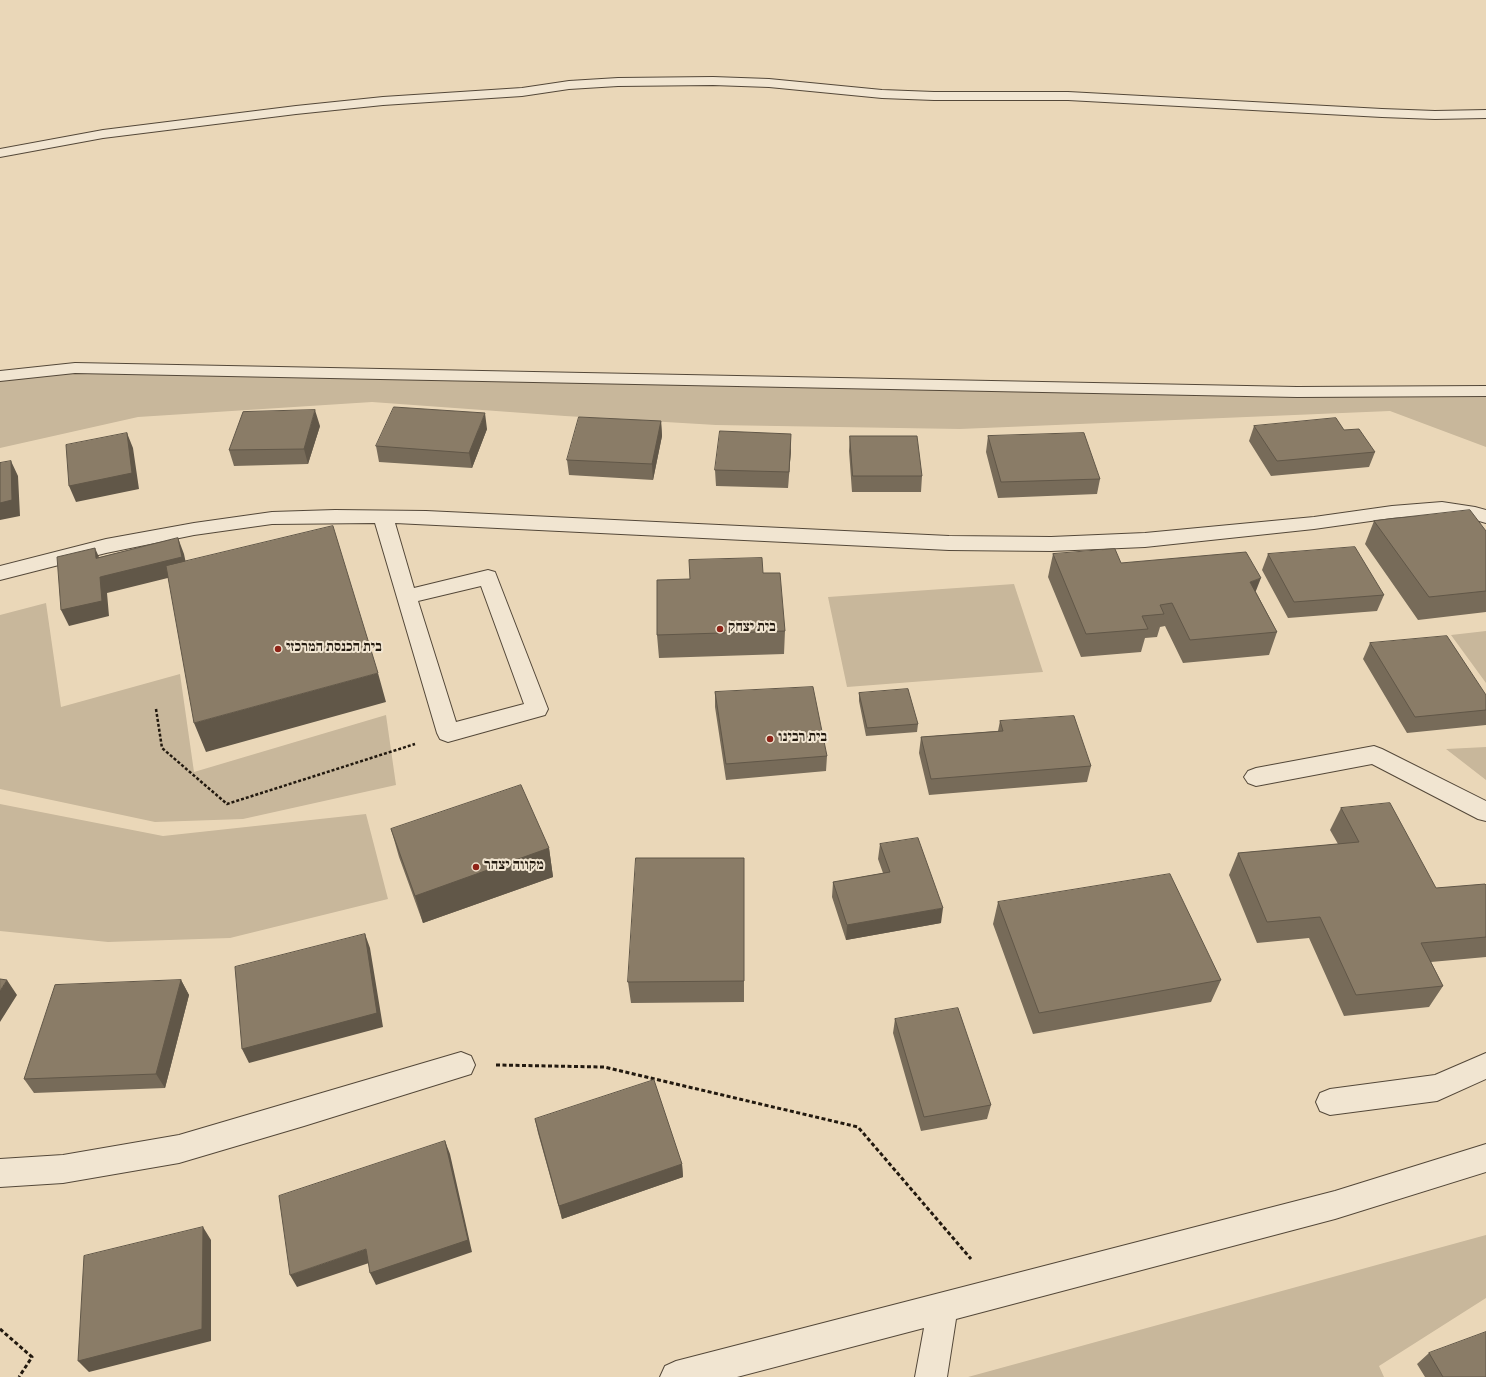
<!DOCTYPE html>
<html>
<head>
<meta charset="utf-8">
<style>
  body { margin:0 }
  canvas { display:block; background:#ead7b8 }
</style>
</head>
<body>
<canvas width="1486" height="1377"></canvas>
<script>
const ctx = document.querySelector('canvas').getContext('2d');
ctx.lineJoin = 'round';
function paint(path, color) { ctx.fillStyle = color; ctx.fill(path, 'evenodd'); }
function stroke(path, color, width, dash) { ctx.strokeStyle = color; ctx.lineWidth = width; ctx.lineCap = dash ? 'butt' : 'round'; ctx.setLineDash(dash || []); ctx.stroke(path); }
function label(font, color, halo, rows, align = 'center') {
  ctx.font = font + ' "Sorts Mill Goudy","Frank Ruhl Libre",serif'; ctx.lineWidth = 4; ctx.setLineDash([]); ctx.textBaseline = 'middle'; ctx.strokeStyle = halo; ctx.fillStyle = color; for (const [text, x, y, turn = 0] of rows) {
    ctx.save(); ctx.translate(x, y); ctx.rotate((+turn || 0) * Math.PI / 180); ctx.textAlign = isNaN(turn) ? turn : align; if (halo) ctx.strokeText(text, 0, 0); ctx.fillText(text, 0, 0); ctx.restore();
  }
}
const green = new Path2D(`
  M 74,372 L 1486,396 L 1486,447 L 1390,411 L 960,429 L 716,425 L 565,416 L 372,402 L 138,417 L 0,448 L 0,380 Z
  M 1014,584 L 1043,672 L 847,687 L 828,597 Z
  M 46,603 L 61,707 L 180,674 L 194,772 L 386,715 L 396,785 L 243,819 L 155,822 L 0,789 L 0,615 Z
  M 1486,631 L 1486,683 L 1451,635 Z
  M 1486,747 L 1486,780 L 1446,749 Z
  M 0,804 L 163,836 L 366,814 L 388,899 L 230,938 L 108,942 L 0,931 Z
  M 1486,1235 L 1486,1298 L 1379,1366 L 1384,1377 L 968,1377 Z`);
const pathFar1 = new Path2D(`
  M 156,709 L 162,748 L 227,804 L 415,744`);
const path = new Path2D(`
  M 496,1065 L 604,1067 L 858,1127 L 971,1259
  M 0,1329 L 32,1357 L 19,1377`);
const minor = new Path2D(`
  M 713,77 L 769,79 L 882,90 L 934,92 L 1068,92 L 1382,109 L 1435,111 L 1486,110 L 1486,118 L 1435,119 L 1382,117 L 1068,100 L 934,100 L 882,98 L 769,87 L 713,85 L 618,86 L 569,89 L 522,96 L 383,105 L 296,114 L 103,138 L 0,157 L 0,149 L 103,130 L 296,106 L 383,97 L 522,88 L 569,81 L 618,78 Z
  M 75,363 L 1297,387 L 1486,386 L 1486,396 L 1297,397 L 75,373 L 0,381 L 0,371 Z
  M 1442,502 L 1475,507 L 1486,510 L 1486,523 L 1472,519 L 1442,514 L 1392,518 L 1314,529 L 1145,547 L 1051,551 L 949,550 L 395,523 L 414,588 L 488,570 L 495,572 L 548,709 L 545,715 L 448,742 L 440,739 L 437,733 L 375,523 L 272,524 L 194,535 L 106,553 L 0,580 L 0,566 L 106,539 L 194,523 L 272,512 L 335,510 L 426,511 L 949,536 L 1051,537 L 1145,533 L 1314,517 L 1392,506 ZM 481,586 L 524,704 L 456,722 L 418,601 Z
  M 1374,746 L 1382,749 L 1486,801 L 1486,821 L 1478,819 L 1372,764 L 1256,786 L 1248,783 L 1244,777 L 1248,771 L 1256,768 Z
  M 461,1052 L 471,1056 L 475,1065 L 471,1074 L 304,1126 L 179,1163 L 63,1183 L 0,1187 L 0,1159 L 63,1155 L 179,1135 Z
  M 1486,1053 L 1486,1079 L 1437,1101 L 1330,1115 L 1320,1111 L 1316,1102 L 1320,1093 L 1330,1089 L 1435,1075 Z
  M 1486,1144 L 1486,1172 L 1335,1219 L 956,1319 L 947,1377 L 915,1377 L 924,1328 L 737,1377 L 660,1377 L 665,1366 L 676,1361 L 1335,1191 Z`);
const wall = new Path2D(`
  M 661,421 L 662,436 L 653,480 L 569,475 L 567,460 Z
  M 320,426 L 308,464 L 234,466 L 229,450 Z
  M 1254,426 L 1375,452 L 1369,467 L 1271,476 L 1249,441 Z
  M 487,429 L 472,468 L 379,462 L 376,446 Z
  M 850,436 L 922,476 L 921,492 L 852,492 L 849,451 Z
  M 988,436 L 1100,479 L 1097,494 L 998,498 L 986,452 Z
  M 791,449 L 788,488 L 716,486 L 715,470 Z
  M 1374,521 L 1486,531 L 1486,612 L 1418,620 L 1365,544 Z
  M 1053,554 L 1121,563 L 1256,592 L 1277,632 L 1269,655 L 1183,663 L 1165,626 L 1160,627 L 1157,637 L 1145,638 L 1141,652 L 1081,657 L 1048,577 Z
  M 1268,554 L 1384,595 L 1377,611 L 1288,618 L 1262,570 Z
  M 763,573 L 785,631 L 784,654 L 659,658 L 657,635 L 690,579 Z
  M 1370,643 L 1486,710 L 1486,725 L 1407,733 L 1363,659 Z
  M 715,692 L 827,756 L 826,771 L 726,780 L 715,707 Z
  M 859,693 L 918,724 L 917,732 L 866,736 L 859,701 Z
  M 1000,721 L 1091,766 L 1087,782 L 929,795 L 919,753 L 921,737 L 998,731 Z
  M 1341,808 L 1436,888 L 1486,885 L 1486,957 L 1431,962 L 1443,986 L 1429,1007 L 1344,1016 L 1309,938 L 1257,943 L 1229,875 L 1238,853 L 1338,844 L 1330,830 Z
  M 391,829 L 549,848 L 553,877 L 423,923 L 399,857 Z
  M 880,844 L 941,923 L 846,940 L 832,897 L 833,882 L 883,873 L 878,859 Z
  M 744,858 L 744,1002 L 631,1003 L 628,982 Z
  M 998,902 L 1221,980 L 1211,1002 L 1033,1034 L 993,924 Z
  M 181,980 L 189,995 L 165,1088 L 34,1093 L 24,1079 Z
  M 895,1019 L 991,1105 L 987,1119 L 921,1131 L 893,1033 Z
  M 535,1119 L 682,1164 L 683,1177 L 562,1219 L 538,1133 Z
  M 1429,1353 L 1486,1377 L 1425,1377 L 1417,1364 Z`);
const shadedWall = new Path2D(`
  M 315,410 L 320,426 L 308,464 L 304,449 Z
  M 485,413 L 487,429 L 472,468 L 469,453 Z
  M 661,421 L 662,436 L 653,480 L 652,464 Z
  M 127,433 L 133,448 L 139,489 L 76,502 L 69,486 Z
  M 791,434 L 791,449 L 788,488 L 789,472 Z
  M 11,461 L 18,476 L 20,516 L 0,520 L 0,503 Z
  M 178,538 L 184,554 L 188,573 L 107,593 L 109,616 L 69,626 L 61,610 L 100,577 Z
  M 95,548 L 102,564 L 96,558 Z
  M 1261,578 L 1252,601 L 1250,582 Z
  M 378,673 L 386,702 L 206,752 L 194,723 Z
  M 549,848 L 553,877 L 423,923 L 415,896 Z
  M 943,908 L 941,923 L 846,940 L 847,925 Z
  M 365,934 L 370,948 L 383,1027 L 249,1063 L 242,1049 Z
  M 7,980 L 17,995 L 0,1022 L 0,991 Z
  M 181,980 L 189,995 L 165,1088 L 156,1074 Z
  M 445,1141 L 450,1154 L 472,1252 L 376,1285 L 370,1273 Z
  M 682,1164 L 683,1177 L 562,1219 L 559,1206 Z
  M 203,1227 L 211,1240 L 211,1341 L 89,1372 L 78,1361 Z
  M 366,1249 L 372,1262 L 297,1287 L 290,1275 Z`);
const building = new Path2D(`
  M 394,407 L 485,413 L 469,453 L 376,446 Z
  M 315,410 L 304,449 L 229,450 L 243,412 Z
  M 579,417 L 661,421 L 652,464 L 567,460 Z
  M 1336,418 L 1344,430 L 1359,429 L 1375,452 L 1277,461 L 1254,426 Z
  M 720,431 L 791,434 L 789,472 L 715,470 Z
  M 127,433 L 132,473 L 69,486 L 66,445 Z
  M 1084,433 L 1100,479 L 1001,482 L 988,436 Z
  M 850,436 L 917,436 L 922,476 L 853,476 Z
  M 11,461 L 12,500 L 0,503 L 0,463 Z
  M 1470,510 L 1486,531 L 1486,591 L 1429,597 L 1374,521 Z
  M 333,526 L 378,673 L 194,723 L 166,566 Z
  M 178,538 L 182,557 L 100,577 L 102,601 L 61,610 L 57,557 L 95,548 L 96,558 Z
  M 1355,547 L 1384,595 L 1294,602 L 1268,554 Z
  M 1115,549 L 1121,563 L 1246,552 L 1261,578 L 1250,582 L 1277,632 L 1190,640 L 1172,603 L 1160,605 L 1164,614 L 1142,616 L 1148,629 L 1086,634 L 1053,554 Z
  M 762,558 L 763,573 L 780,573 L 785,631 L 657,635 L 657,580 L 690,579 L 689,560 Z
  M 1447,636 L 1486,695 L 1486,710 L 1415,717 L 1370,643 Z
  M 813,687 L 827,756 L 726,764 L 715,692 Z
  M 908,689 L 918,724 L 867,728 L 859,693 Z
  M 1074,716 L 1091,766 L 931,779 L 921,737 L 1003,731 L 1000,721 Z
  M 521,785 L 549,848 L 415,896 L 391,829 Z
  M 1390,803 L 1436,888 L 1485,884 L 1486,885 L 1486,937 L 1421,943 L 1443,986 L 1356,995 L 1320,917 L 1267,922 L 1238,853 L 1359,842 L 1341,808 Z
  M 918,838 L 943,908 L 847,925 L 833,882 L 890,872 L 880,844 Z
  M 636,858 L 744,858 L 744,981 L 628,982 Z
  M 1170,874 L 1221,980 L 1039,1013 L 998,902 Z
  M 365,934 L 377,1013 L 242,1049 L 235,967 Z
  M 0,979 L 7,980 L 0,991 Z
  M 181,980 L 156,1074 L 24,1079 L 55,985 Z
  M 958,1008 L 991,1105 L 924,1117 L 895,1019 Z
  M 654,1080 L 682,1164 L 559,1206 L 535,1119 Z
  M 445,1141 L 468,1240 L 370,1273 L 366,1249 L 290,1275 L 279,1196 Z
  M 203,1227 L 202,1329 L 78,1361 L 84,1256 Z
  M 1486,1332 L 1486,1377 L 1443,1377 L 1429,1353 Z`);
const markers = [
  [720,629,4,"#8f2418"],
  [278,649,4,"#8f2418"],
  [770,739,4,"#8f2418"],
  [476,867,4,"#8f2418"]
];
const poiNames = [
  ["בית יצחק",728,629],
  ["בית הכנסת המרכזי",286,649],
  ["בית רבינו",778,739],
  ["מקווה יצהר",484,867]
];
paint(green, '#c8b79b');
stroke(minor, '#544839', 2);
stroke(pathFar1, '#22190f', 2.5, [3, 2]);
stroke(path, '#22190f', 3, [4, 2.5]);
paint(minor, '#f1e5d1');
paint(wall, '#776b59');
paint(shadedWall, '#615748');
paint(building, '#8a7c67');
stroke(building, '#615748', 1);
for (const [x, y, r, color] of markers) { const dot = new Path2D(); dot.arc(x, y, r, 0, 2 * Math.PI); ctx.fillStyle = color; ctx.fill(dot); stroke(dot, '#f1e5d1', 1.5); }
label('bold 14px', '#22190f', '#f1e5d1', poiNames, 'left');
</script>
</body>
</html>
